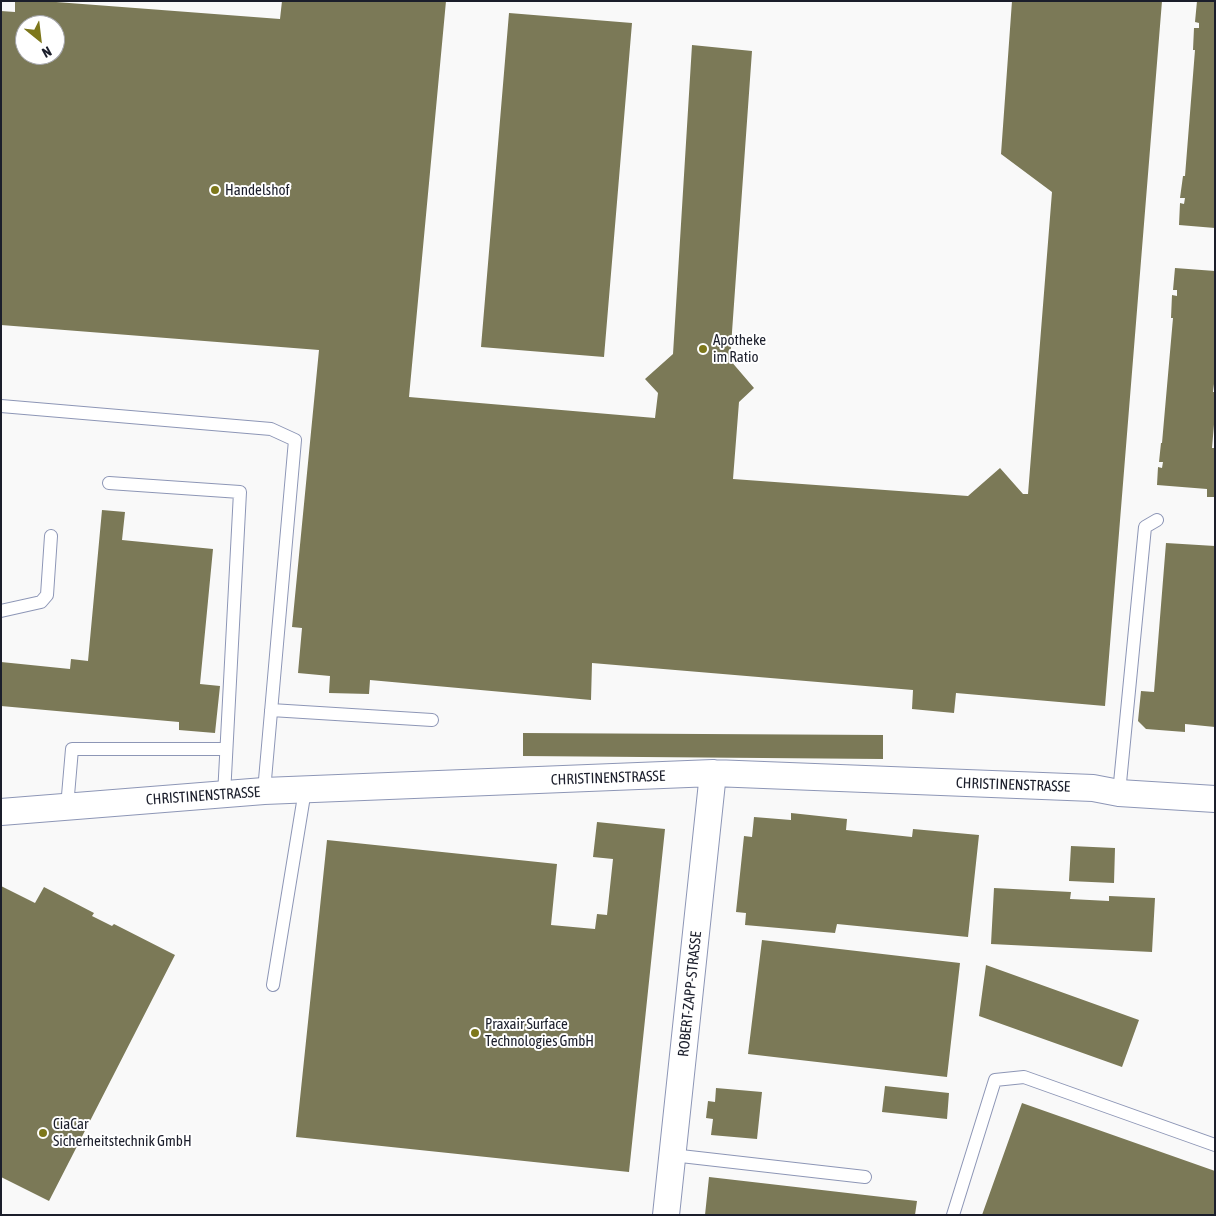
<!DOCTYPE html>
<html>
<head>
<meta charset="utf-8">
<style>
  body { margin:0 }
  #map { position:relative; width:1216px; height:1216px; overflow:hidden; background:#f9f9f9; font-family:"Asap Condensed",sans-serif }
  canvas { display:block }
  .frame { position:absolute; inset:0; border:2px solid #1b1e2b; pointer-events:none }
  .north { position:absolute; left:15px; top:15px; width:50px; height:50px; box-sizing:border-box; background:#fff; border:1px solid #a4a5aa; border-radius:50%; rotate:151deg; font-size:14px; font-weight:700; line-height:20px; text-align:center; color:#1b1e2b }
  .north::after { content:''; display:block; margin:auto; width:18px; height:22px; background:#7d771b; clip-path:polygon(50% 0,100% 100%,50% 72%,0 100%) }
</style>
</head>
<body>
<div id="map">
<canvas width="1216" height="1216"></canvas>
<div class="frame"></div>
<div class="north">N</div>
</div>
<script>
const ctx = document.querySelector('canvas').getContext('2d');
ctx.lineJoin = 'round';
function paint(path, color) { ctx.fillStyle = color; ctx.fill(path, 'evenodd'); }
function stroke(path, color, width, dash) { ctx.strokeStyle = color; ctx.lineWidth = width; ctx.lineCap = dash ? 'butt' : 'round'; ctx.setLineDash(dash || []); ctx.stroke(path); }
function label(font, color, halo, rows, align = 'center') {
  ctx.font = font + ' "Asap Condensed",sans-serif'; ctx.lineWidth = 4; ctx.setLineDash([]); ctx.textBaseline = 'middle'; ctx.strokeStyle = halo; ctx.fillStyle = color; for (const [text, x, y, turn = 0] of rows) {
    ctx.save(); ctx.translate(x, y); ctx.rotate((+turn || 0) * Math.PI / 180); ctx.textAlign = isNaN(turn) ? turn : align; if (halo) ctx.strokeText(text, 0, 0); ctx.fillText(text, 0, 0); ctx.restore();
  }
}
const building = new Path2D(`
  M 15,1 L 43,1 L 280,19 L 282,1 L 446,1 L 409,397 L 655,418 L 658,393 L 645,379 L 673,354 L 692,45 L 752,51 L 730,360 L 754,388 L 739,402 L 733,479 L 968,496 L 1000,468 L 1023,494 L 1028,494 L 1052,192 L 1001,154 L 1012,1 L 1162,1 L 1105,706 L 956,693 L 954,713 L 912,709 L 913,690 L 592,663 L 591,700 L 370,680 L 369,694 L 329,693 L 330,676 L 298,673 L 302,628 L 292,627 L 319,350 L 1,325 L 1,11 L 15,12 ZM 25,25 L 55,25 L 55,55 L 25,55 Z
  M 1197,1 L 1215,2 L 1215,228 L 1179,225 L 1180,203 L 1184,204 L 1185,198 L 1180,198 L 1183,176 L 1185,176 L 1195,50 L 1193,50 L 1194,28 L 1199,28 L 1199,23 L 1195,22 Z
  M 509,13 L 632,23 L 604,357 L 481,347 Z
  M 1175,268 L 1215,271 L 1215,376 L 1213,392 L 1215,392 L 1215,413 L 1212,448 L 1215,448 L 1215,497 L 1207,497 L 1207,489 L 1157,485 L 1158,467 L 1162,468 L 1163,462 L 1159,462 L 1161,443 L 1162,443 L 1173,318 L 1171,318 L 1172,295 L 1177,296 L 1177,290 L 1173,290 Z
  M 102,510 L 125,512 L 122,540 L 213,549 L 200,684 L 220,686 L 215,733 L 179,730 L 179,722 L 1,706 L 1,662 L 70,669 L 71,659 L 88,661 Z
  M 1166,543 L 1215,546 L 1215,727 L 1185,724 L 1185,732 L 1146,729 L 1138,721 L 1141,691 L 1154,692 Z
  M 523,733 L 883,735 L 883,759 L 523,756 Z
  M 791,813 L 847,819 L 846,830 L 912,837 L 913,829 L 979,835 L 968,937 L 837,924 L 835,933 L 745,925 L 746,913 L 736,912 L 744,836 L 752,837 L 754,817 L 791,820 Z
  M 597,822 L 665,829 L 629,1172 L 296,1137 L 327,840 L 557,864 L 551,925 L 595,929 L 597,914 L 607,915 L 613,859 L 593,857 Z
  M 1071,846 L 1115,848 L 1114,883 L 1069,881 Z
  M 1,886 L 35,903 L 44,887 L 94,913 L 92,916 L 112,926 L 114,924 L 175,955 L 49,1201 L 1,1177 Z
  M 994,888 L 1071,892 L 1070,899 L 1109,901 L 1109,896 L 1155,898 L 1152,952 L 991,944 Z
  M 762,940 L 960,963 L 947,1077 L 748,1054 Z
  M 986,965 L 1139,1020 L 1122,1067 L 979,1016 Z
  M 885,1086 L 949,1093 L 947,1119 L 882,1112 Z
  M 716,1088 L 762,1092 L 757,1139 L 711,1135 L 713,1119 L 706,1118 L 708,1101 L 715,1102 Z
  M 1022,1103 L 1215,1171 L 1215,1215 L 982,1215 Z
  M 709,1177 L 917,1201 L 915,1215 L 705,1215 Z`);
const service = new Path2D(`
  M 1,406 L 271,429 L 295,440 L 264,791
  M 109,483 L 240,492 L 224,795
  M 1,611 L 41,602 L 47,595 L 51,536
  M 271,710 L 432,720
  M 1119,793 L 1145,527 L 1157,520
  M 67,807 L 72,749 L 226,749
  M 273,985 L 305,790
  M 672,1155 L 865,1177
  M 953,1215 L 995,1080 L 1024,1077 L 1215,1145`);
const minor = new Path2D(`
  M 1,812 L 264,791 L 713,773 L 1093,788 L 1119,793 L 1215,799
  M 666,1215 L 713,773`);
const markers = [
  [215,190,5,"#7d771b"],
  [703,349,5,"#7d771b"],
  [475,1033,5,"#7d771b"],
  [43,1133,5,"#7d771b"]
];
const poiNames = [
  ["Handelshof",225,190],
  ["Apotheke",713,340],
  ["im Ratio",713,357],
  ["Praxair Surface",485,1024],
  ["Technologies GmbH",485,1041],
  ["CiaCar",53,1124],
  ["Sicherheitstechnik GmbH",53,1141]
];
const streetNames = [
  ["CHRISTINENSTRASSE",608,778,-2],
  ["CHRISTINENSTRASSE",1013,785,2],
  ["CHRISTINENSTRASSE",203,796,-4],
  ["ROBERT-ZAPP-STRASSE",690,994,-84]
];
paint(building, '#7b7957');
stroke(service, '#8d96b6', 14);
stroke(minor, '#8d96b6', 28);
stroke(service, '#fff', 12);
stroke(minor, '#fff', 26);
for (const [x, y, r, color] of markers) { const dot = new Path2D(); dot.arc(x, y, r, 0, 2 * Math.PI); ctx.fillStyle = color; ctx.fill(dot); stroke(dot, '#fff', 2); }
label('15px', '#1b1e2b', '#fff', poiNames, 'left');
label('15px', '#1b1e2b', '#fff', streetNames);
</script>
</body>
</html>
